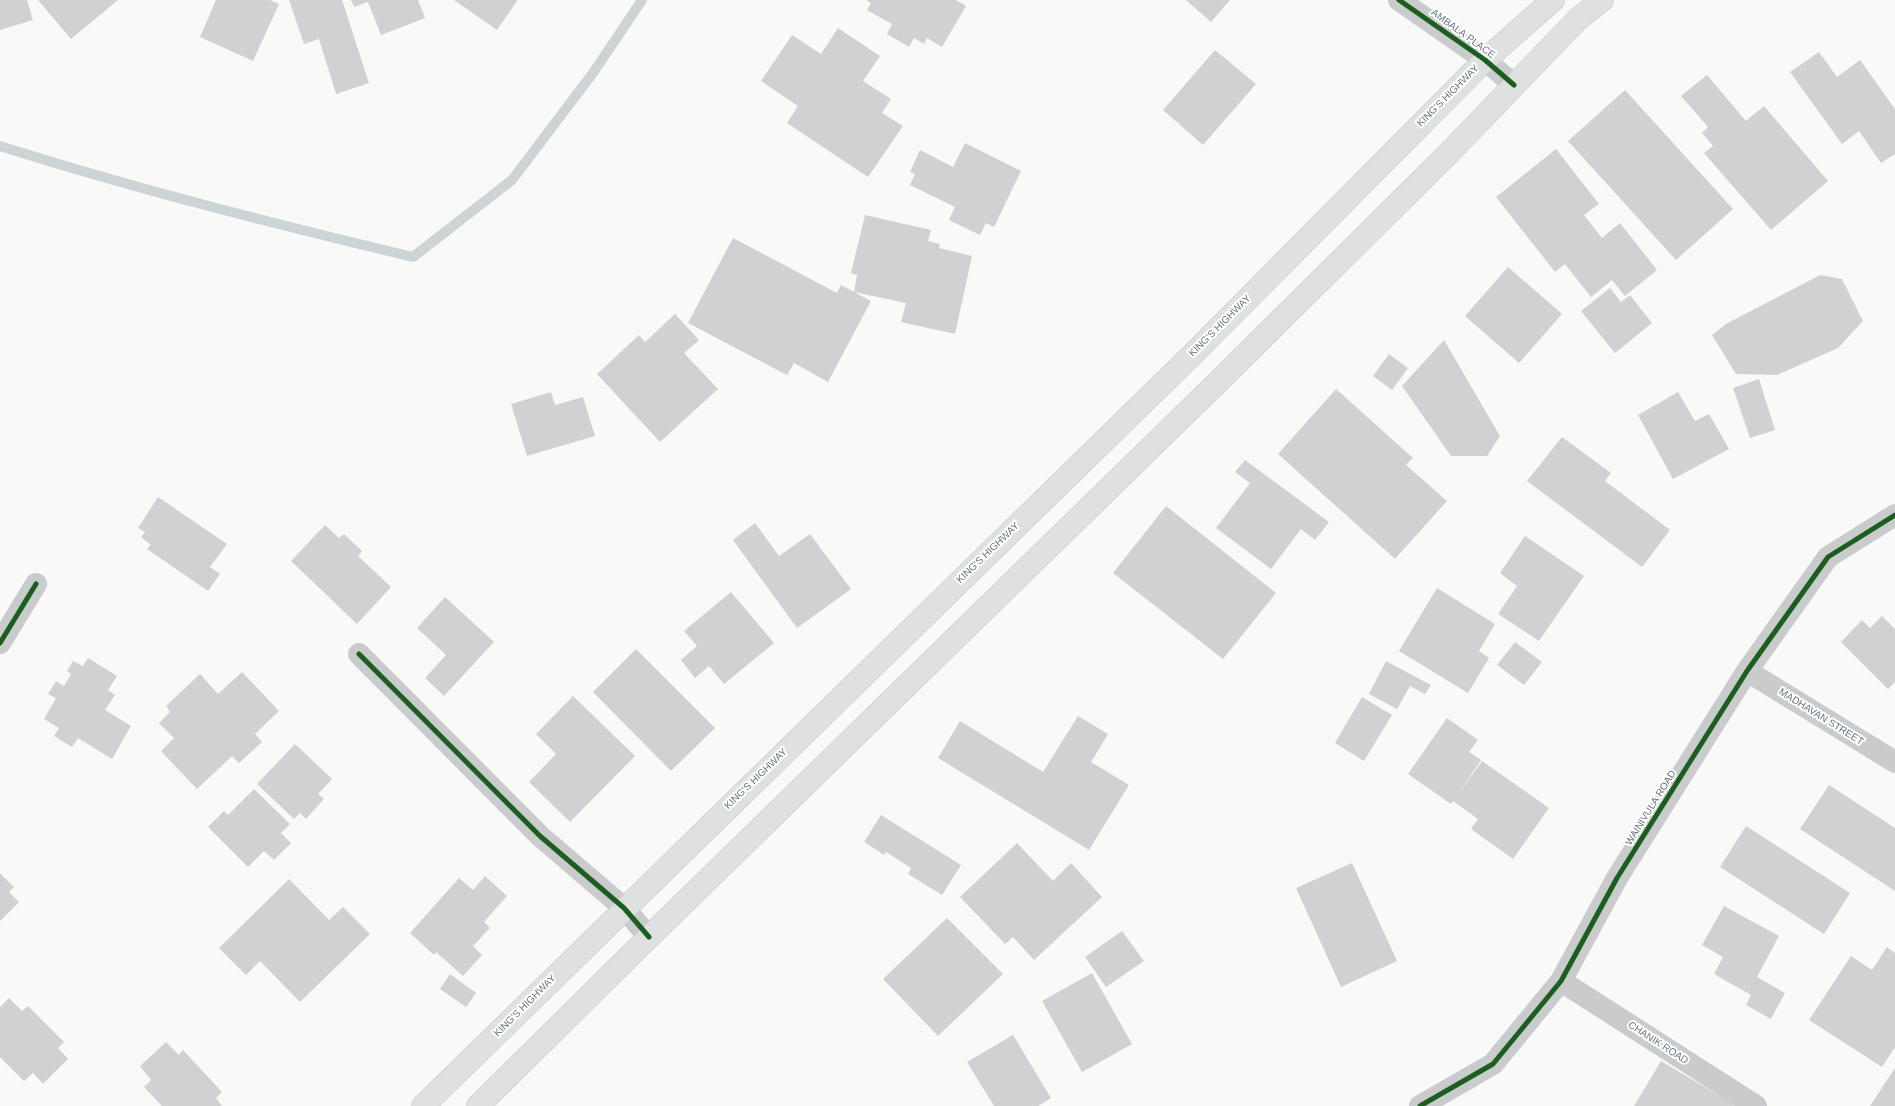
<!DOCTYPE html>
<html>
<head>
<meta charset="utf-8">
<style>
  body { margin:0 }
  canvas { display:block; background:#f9f9f8 }
</style>
</head>
<body>
<canvas width="1895" height="1106"></canvas>
<script>
const ctx = document.querySelector('canvas').getContext('2d');
ctx.lineJoin = 'round';
function stroke(path, color, width, dash) { ctx.strokeStyle = color; ctx.lineWidth = width; ctx.lineCap = dash ? 'butt' : 'round'; ctx.setLineDash(dash || []); ctx.stroke(path); }
function paint(path, color) { ctx.fillStyle = color; ctx.fill(path, 'evenodd'); }
function label(font, color, halo, rows, align = 'center') {
  ctx.font = font + ' Arial,sans-serif'; ctx.lineWidth = 4; ctx.setLineDash([]); ctx.textBaseline = 'middle'; ctx.strokeStyle = halo; ctx.fillStyle = color; for (const [text, x, y, turn = 0] of rows) {
    ctx.save(); ctx.translate(x, y); ctx.rotate((+turn || 0) * Math.PI / 180); ctx.textAlign = isNaN(turn) ? turn : align; if (halo) ctx.strokeText(text, 0, 0); ctx.fillText(text, 0, 0); ctx.restore();
  }
}
const stream = new Path2D(`
  M 0,146 C 136,189 275,224 413,257 L 512,180 L 593,73 L 642,0`);
const building = new Path2D(`
  M 0,0 L 27,0 L 33,20 L 0,30 Z
  M 38,0 L 118,0 L 71,39 Z
  M 216,0 L 270,0 L 279,4 L 253,61 L 200,37 Z
  M 289,0 L 342,0 L 369,83 L 336,94 L 319,39 L 304,44 Z
  M 351,0 L 418,0 L 425,18 L 381,35 L 368,2 L 354,7 Z
  M 454,0 L 516,0 L 517,1 L 497,30 Z
  M 866,0 L 956,0 L 966,6 L 942,47 L 927,38 L 924,44 L 914,38 L 909,47 L 887,34 L 892,24 L 867,10 L 871,3 Z
  M 1186,0 L 1230,0 L 1211,22 Z
  M 838,28 L 880,56 L 863,81 L 891,99 L 882,113 L 903,126 L 868,177 L 787,123 L 798,106 L 761,81 L 792,35 L 821,54 Z
  M 1215,50 L 1256,84 L 1203,145 L 1163,110 Z
  M 1819,52 L 1837,77 L 1860,60 L 1895,109 L 1895,154 L 1881,163 L 1859,131 L 1842,144 L 1790,72 Z
  M 1707,75 L 1746,121 L 1764,106 L 1828,181 L 1771,230 L 1704,153 L 1713,146 L 1702,133 L 1708,127 L 1681,96 Z
  M 1625,90 L 1733,209 L 1676,260 L 1568,141 Z
  M 965,143 L 1021,171 L 994,227 L 986,223 L 980,235 L 949,220 L 955,207 L 910,185 L 915,174 L 910,172 L 920,150 L 953,167 Z
  M 1556,149 L 1599,204 L 1584,215 L 1602,238 L 1620,223 L 1657,270 L 1625,296 L 1612,280 L 1591,297 L 1565,264 L 1555,272 L 1496,197 Z
  M 865,215 L 931,230 L 928,241 L 940,244 L 939,248 L 972,256 L 955,334 L 901,322 L 906,303 L 854,292 L 857,275 L 851,273 Z
  M 733,238 L 837,293 L 841,285 L 871,301 L 828,382 L 794,363 L 787,375 L 688,323 Z
  M 1508,267 L 1562,314 L 1519,363 L 1465,316 Z
  M 1820,275 L 1842,279 L 1863,321 L 1838,348 L 1777,375 L 1736,374 L 1712,335 L 1726,324 Z
  M 1610,288 L 1621,302 L 1630,295 L 1652,323 L 1615,353 L 1581,311 Z
  M 675,314 L 699,340 L 684,353 L 718,389 L 660,442 L 597,374 L 639,335 L 645,342 Z
  M 1444,340 L 1500,436 L 1487,456 L 1451,456 L 1402,386 Z
  M 1389,354 L 1408,368 L 1392,390 L 1373,376 Z
  M 1759,379 L 1775,430 L 1750,438 L 1733,388 Z
  M 1336,389 L 1413,458 L 1406,465 L 1447,501 L 1395,559 L 1278,454 Z
  M 551,392 L 555,405 L 583,397 L 595,436 L 527,456 L 511,404 Z
  M 1678,392 L 1695,421 L 1709,414 L 1729,449 L 1673,479 L 1638,415 Z
  M 1562,437 L 1611,473 L 1605,481 L 1670,530 L 1642,567 L 1527,481 Z
  M 1245,460 L 1329,522 L 1315,540 L 1301,529 L 1271,569 L 1216,528 L 1250,483 L 1235,472 Z
  M 158,497 L 227,544 L 210,567 L 220,574 L 208,591 L 147,549 L 151,545 L 141,537 L 145,532 L 138,528 Z
  M 1166,506 L 1276,593 L 1223,659 L 1113,573 Z
  M 755,523 L 779,556 L 810,534 L 851,589 L 797,628 L 733,540 Z
  M 325,525 L 339,538 L 344,534 L 362,551 L 358,556 L 391,587 L 357,624 L 291,561 Z
  M 1525,536 L 1584,576 L 1539,641 L 1498,614 L 1517,586 L 1500,573 Z
  M 1437,588 L 1495,624 L 1479,651 L 1489,658 L 1468,693 L 1399,651 Z
  M 731,592 L 774,643 L 724,684 L 709,666 L 695,678 L 681,660 L 697,646 L 684,631 Z
  M 445,597 L 494,642 L 444,696 L 425,678 L 446,655 L 417,628 Z
  M 1882,616 L 1895,629 L 1895,682 L 1888,689 L 1841,642 L 1862,620 L 1870,628 Z
  M 1515,642 L 1542,662 L 1524,685 L 1497,665 Z
  M 636,649 L 715,728 L 671,771 L 593,692 Z
  M 88,658 L 117,676 L 108,690 L 115,695 L 105,710 L 131,726 L 112,759 L 78,738 L 72,747 L 54,736 L 59,728 L 44,719 L 56,698 L 48,694 L 56,681 L 64,686 L 71,674 L 67,671 L 73,661 L 83,666 Z
  M 1386,661 L 1431,685 L 1425,694 L 1410,686 L 1397,709 L 1369,694 Z
  M 242,672 L 279,711 L 255,734 L 262,742 L 239,763 L 232,756 L 197,789 L 161,751 L 174,738 L 159,723 L 170,712 L 166,706 L 200,674 L 218,694 Z
  M 573,696 L 635,756 L 570,822 L 529,782 L 556,754 L 536,734 Z
  M 1362,697 L 1392,715 L 1364,761 L 1335,743 Z
  M 1078,716 L 1108,734 L 1091,762 L 1129,785 L 1089,850 L 938,758 L 960,721 L 1043,772 Z
  M 1447,718 L 1478,740 L 1469,752 L 1481,760 L 1459,793 L 1482,761 L 1549,808 L 1513,859 L 1471,829 L 1478,819 L 1453,801 L 1451,804 L 1408,774 Z
  M 295,744 L 332,779 L 318,794 L 324,799 L 306,819 L 300,813 L 294,819 L 257,784 Z
  M 1829,785 L 1895,828 L 1895,891 L 1800,829 Z
  M 254,789 L 290,824 L 281,833 L 291,843 L 274,860 L 264,851 L 248,867 L 208,827 L 224,811 L 228,815 Z
  M 881,815 L 961,865 L 942,895 L 908,874 L 911,868 L 886,852 L 884,855 L 864,842 Z
  M 1746,826 L 1850,893 L 1824,934 L 1720,867 Z
  M 1017,843 L 1053,881 L 1071,863 L 1102,897 L 1034,960 L 1013,937 L 1005,944 L 960,897 Z
  M 1352,863 L 1397,961 L 1341,987 L 1296,888 Z
  M 0,873 L 14,887 L 9,892 L 19,902 L 0,921 Z
  M 485,876 L 507,896 L 484,922 L 490,928 L 473,946 L 482,955 L 463,976 L 436,952 L 434,955 L 410,933 L 459,878 L 473,890 Z
  M 289,879 L 329,920 L 343,907 L 370,934 L 300,1002 L 260,961 L 246,975 L 219,948 Z
  M 1724,906 L 1779,936 L 1757,977 L 1785,993 L 1771,1019 L 1746,1005 L 1751,995 L 1714,974 L 1723,957 L 1702,945 Z
  M 947,918 L 1003,974 L 938,1036 L 883,979 Z
  M 1122,931 L 1144,961 L 1106,987 L 1085,957 Z
  M 1887,947 L 1895,953 L 1895,1047 L 1882,1067 L 1809,1020 L 1851,956 L 1872,970 Z
  M 1092,973 L 1132,1044 L 1082,1072 L 1042,1001 Z
  M 450,974 L 476,993 L 466,1007 L 440,989 Z
  M 9,998 L 22,1011 L 28,1006 L 64,1042 L 58,1048 L 68,1059 L 43,1084 L 33,1073 L 24,1081 L 0,1057 L 0,1007 Z
  M 1013,1035 L 1051,1098 L 1038,1106 L 994,1106 L 967,1062 Z
  M 166,1042 L 179,1055 L 183,1050 L 222,1092 L 216,1098 L 222,1106 L 162,1106 L 144,1087 L 151,1080 L 140,1066 Z
  M 1661,1061 L 1737,1106 L 1634,1106 Z
  M 1895,1068 L 1895,1106 L 1870,1106 Z`);
const street = new Path2D(`
  M 1399,0 L 1485,60 L 1514,85
  M 0,643 L 36,584
  M 359,654 L 540,836 L 624,908 L 649,937
  M 1747,671 L 1895,762
  M 1561,981 L 1756,1106
  M 1420,1106 L 1493,1064 L 1561,981 L 1617,878 L 1747,671 L 1828,557 L 1895,515`);
const highway = new Path2D(`
  M 423,1106 L 1193,354 L 1485,60 L 1553,0
  M 478,1106 L 649,937 L 1220,380 L 1451,151 L 1578,19 L 1602,0`);
const cycleway = new Path2D(`
  M 1399,0 L 1485,60 L 1514,85
  M 0,643 L 36,584
  M 359,654 L 540,836 L 624,908 L 649,937
  M 1420,1106 L 1493,1064 L 1561,981 L 1617,878 L 1747,671 L 1828,557 L 1895,515`);
const streetNames = [
  ["AMBALA PLACE",1463,34,36],
  ["KING'S HIGHWAY",1448,96,-45],
  ["KING'S HIGHWAY",1220,326,-45],
  ["KING'S HIGHWAY",988,553,-44],
  ["MADHAVAN STREET",1821,717,32],
  ["KING'S HIGHWAY",756,779,-44],
  ["WAINIVULA ROAD",1651,808,-58],
  ["KING'S HIGHWAY",525,1006,-45],
  ["CHANIK ROAD",1658,1043,33]
];
stroke(stream, '#ced4d6', 10);
paint(building, '#cfd1d2');
stroke(highway, '#d5d6d6', 24);
stroke(street, '#cacbcc', 22);
stroke(highway, '#dfe0e0', 22);
stroke(cycleway, '#1b5e20', 5);
label('10px', '#67767f', '#fff', streetNames);
</script>
</body>
</html>
